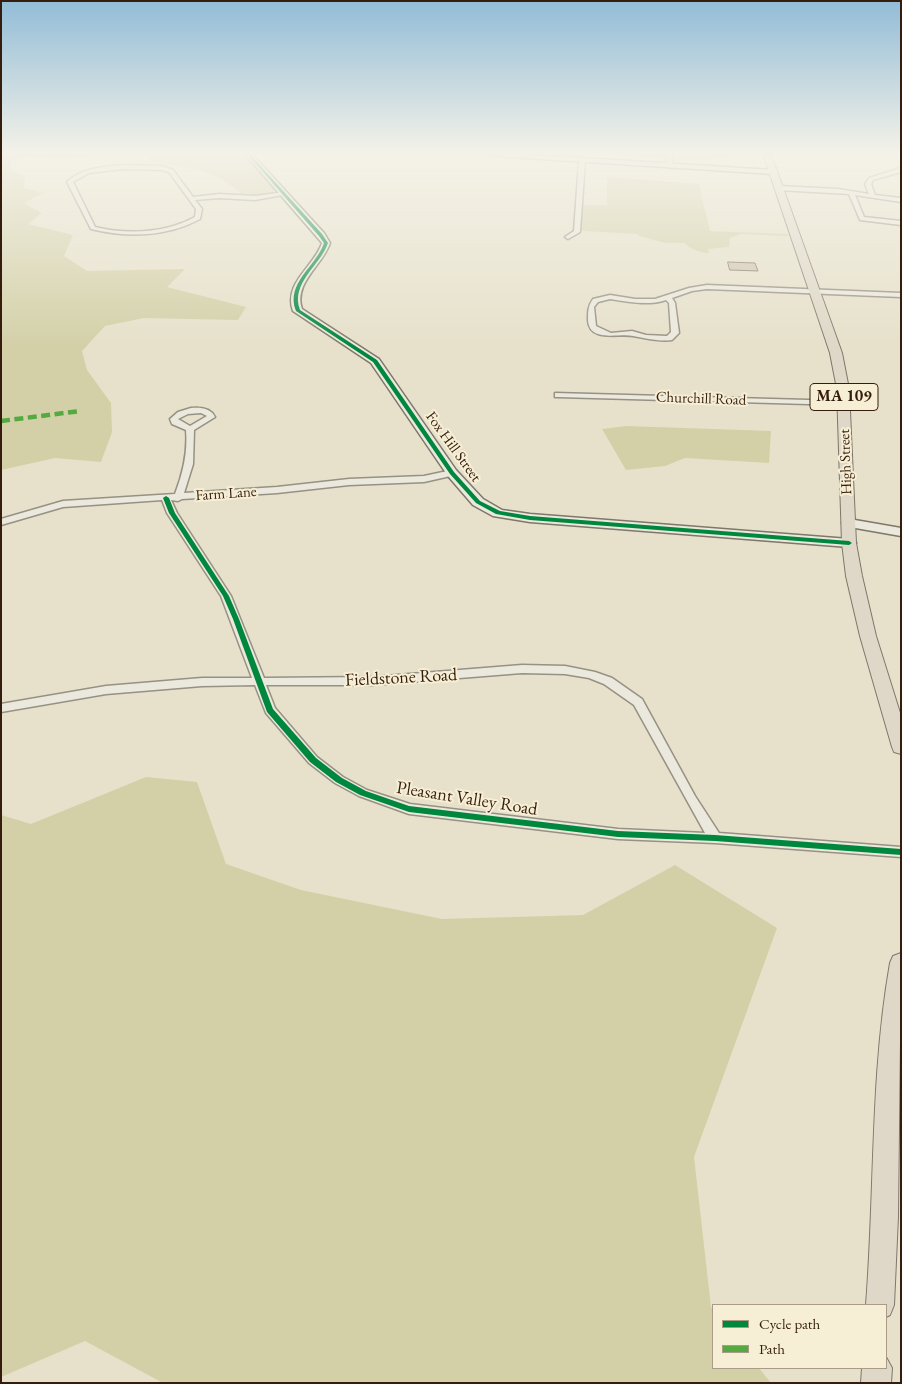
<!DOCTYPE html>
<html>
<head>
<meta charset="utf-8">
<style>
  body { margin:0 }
  #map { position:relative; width:902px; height:1384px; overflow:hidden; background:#e7e1cb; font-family:"EB Garamond",serif }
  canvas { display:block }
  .frame { position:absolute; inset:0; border:2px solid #351d0e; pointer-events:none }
  .legend { position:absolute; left:712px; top:1304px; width:175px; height:65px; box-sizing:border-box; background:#f7efd5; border:1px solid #a99b85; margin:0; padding:6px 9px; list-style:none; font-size:15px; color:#351d0e }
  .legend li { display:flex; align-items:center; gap:10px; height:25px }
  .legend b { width:25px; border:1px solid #a99b85 }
</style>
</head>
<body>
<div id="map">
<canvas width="902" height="1384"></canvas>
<div class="frame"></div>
<ul class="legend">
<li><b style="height:6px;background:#00873e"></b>Cycle path</li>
<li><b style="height:6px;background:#54a941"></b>Path</li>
</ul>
</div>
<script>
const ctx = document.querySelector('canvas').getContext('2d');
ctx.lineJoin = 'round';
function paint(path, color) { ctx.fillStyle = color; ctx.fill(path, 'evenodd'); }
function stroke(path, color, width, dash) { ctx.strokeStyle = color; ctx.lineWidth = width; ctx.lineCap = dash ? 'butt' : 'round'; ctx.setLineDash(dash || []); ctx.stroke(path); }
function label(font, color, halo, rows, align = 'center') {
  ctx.font = font + ' "EB Garamond",serif'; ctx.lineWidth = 4; ctx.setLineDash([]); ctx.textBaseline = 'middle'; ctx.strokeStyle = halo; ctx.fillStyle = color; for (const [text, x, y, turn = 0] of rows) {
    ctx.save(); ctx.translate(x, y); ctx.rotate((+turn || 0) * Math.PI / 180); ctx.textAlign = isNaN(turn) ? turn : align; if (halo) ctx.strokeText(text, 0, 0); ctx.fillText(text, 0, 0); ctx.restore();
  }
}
const green = new Path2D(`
  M 1,154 L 102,154 C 89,155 75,159 62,159 C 42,159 31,153 11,161 L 11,169 L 25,176 L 24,188 L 43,193 L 24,203 L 42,213 L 28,224 L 73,235 L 64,256 L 87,271 L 185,269 L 167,287 L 246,307 L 238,320 L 144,318 L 105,326 L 82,351 L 87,370 L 111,403 L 112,432 L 101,462 L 55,458 L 1,470 Z
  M 149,154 L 238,154 L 252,161 L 278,191 L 259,196 L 243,196 C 217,168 185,167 149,162 Z
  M 619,154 L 673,156 L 675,154 L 729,154 L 731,156 C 711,164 642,158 619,154 Z
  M 607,177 L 699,184 L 710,231 L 788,234 L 789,236 L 741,234 L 730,238 L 729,247 L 708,249 L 709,253 C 701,253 687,248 685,243 L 665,243 L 639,236 L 638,234 L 582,231 L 583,205 L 607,205 Z
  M 626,426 L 771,431 L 769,463 L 685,458 L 665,466 L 626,470 L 602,429 Z
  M 146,777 L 197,782 L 226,864 L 301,890 L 442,919 L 583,915 L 675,865 L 777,928 L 694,1157 L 711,1307 L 713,1310 L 713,1368 L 759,1368 L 771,1383 L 163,1383 L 85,1341 L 1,1377 L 1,815 L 31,824 Z`);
const building = new Path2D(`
  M 728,262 L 755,263 L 758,271 L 730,270 Z`);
const street = new Path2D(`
  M 666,154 L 671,154 L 673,168 L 668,167 Z
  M 582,159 L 585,161 L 580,232 L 568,239 L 565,237 L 574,231 L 579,161 Z
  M 122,165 L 162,166 L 173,170 L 193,197 L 219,194 L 255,196 L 285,192 L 288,194 L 255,200 L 219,198 L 195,200 L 202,209 L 200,219 C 167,237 127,238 91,229 L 67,182 C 81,168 103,167 122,165 ZM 122,169 L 161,170 L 169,172 L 196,209 L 195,217 C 166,233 128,235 95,227 L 73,182 L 89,173 Z
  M 901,168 L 901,172 L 873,180 L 871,184 L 875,195 L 901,198 L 901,202 L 855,195 L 864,217 L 901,221 L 901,225 L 860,220 L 849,194 L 778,190 L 775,188 L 778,186 L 838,189 L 869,194 L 865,184 L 869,178 Z
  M 707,285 L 901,293 L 901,297 L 707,289 L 692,291 L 672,298 L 675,303 L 679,333 L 672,340 C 658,342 646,338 633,336 C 619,333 589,343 588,320 C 588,311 588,306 593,299 L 610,295 L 635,299 L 655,299 L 689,288 ZM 610,299 C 629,302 648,306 666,300 L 669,303 L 671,332 L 667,336 L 646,335 L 632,331 L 611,333 L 596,326 L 594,307 L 598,302 Z
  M 555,393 L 844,401 L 848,403 L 844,405 L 558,397 L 555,397 Z
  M 191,408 C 200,407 211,408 215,417 L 194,430 L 193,464 L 184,493 L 277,487 L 349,479 L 424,476 L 452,470 L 456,473 L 455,475 L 424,482 L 349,485 L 277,493 L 182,499 L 178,501 L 171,500 L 177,513 L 231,596 L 264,678 L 372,677 L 522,665 L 565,666 L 595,672 L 612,678 L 642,699 L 695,796 L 719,833 L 901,847 L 901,857 L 715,843 L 618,839 L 409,814 L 359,796 L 335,783 L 309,763 L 266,713 L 255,685 L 202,686 L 106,694 L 1,712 L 1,704 L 106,686 L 202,678 L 252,678 L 221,596 L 167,513 L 162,500 L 63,507 L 1,525 L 1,519 L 63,501 L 175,494 C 183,473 188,452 186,430 L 172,424 L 170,419 L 178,412 ZM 201,413 L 207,416 L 190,426 L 178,419 L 188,414 ZM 522,673 L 565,674 L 589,678 L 604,684 L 634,705 L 705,833 L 618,829 L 410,804 L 367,790 L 343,777 L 317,757 L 275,708 L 266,685 L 372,685 Z`);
const secondary = new Path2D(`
  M 245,154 L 252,154 L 324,233 L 330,243 C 323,265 293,283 302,309 L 379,359 L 456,470 L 483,499 L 502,510 L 530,514 L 849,539 L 856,543 L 849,547 L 530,522 L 493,516 L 473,505 L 448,476 L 371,363 L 293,311 C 283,283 314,267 322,243 Z
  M 490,154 L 519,154 L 773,170 L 777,172 L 773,174 L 493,156 Z
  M 849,519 L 901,528 L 901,536 L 844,526 L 842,523 Z`);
const primary = new Path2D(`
  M 763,154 L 771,154 L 842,353 L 849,389 L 856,543 L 862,576 L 876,636 L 901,716 L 901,754 L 894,752 L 892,747 L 860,636 L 846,576 L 842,543 L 837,389 L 830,353 Z
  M 901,953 L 898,1217 L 894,1305 L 890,1315 L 886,1317 L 886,1305 L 866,1305 C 875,1191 870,1076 890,963 L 893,956 Z
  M 886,1357 L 892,1368 L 891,1383 L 861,1383 L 862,1368 L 886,1368 Z`);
const quiet = new Path2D(`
  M 1,421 L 80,411`);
const cycleway = new Path2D(`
  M 247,154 L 250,154 L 322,234 L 328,243 C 320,266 290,283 300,310 L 377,360 L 454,472 L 480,501 L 500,511 L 530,516 L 849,541 L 852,543 L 849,545 L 530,520 L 496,514 L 476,503 L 450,474 L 373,362 L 296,311 C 285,283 316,267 324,243 L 319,236 Z
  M 166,496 L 169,498 L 175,513 L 229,596 L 239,619 L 273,709 L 316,758 L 342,778 L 366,791 L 409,806 L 618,831 L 715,835 L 901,849 L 901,855 L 715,841 L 618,837 L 409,812 L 360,795 L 336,782 L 310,762 L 267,712 L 233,619 L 223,596 L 169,513 L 163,498 Z`);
const farStreetnames = [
  ["Churchill Road",701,399,2],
  ["Fox Hill Street",453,447,54],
  ["High Street",846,462,-92],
  ["Farm Lane",226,494,-4]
];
const shields = [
  [844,397,68]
];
const shieldNames = [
  ["MA 109",844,397]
];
const streetNames = [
  ["Fieldstone Road",401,678,-3],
  ["Pleasant Valley Road",467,799,9]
];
paint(green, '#d3d0a8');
paint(building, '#d2c4b1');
stroke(building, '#7e776a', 1);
stroke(street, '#979183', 3);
stroke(secondary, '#7e776a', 3);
stroke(primary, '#7e776a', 2);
paint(street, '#ebe8dd');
paint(secondary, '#ebe8dd');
paint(primary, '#dfd8c8');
stroke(quiet, '#54a941', 4.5, [9, 4.5]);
paint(cycleway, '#00873e');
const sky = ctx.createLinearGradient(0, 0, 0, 347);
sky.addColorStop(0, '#92bcd7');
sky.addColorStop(0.44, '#f4f2e8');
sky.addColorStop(1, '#f4f2e800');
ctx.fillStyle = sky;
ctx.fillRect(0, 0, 902, 347);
label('15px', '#351d0e', '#f7efd5', farStreetnames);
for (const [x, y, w] of shields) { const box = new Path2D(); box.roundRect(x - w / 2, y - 13.5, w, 27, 4); ctx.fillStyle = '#f7efd5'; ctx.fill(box); stroke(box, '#351d0e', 1); }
label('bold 16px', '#351d0e', null, shieldNames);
label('18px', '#351d0e', '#f7efd5', streetNames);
</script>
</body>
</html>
